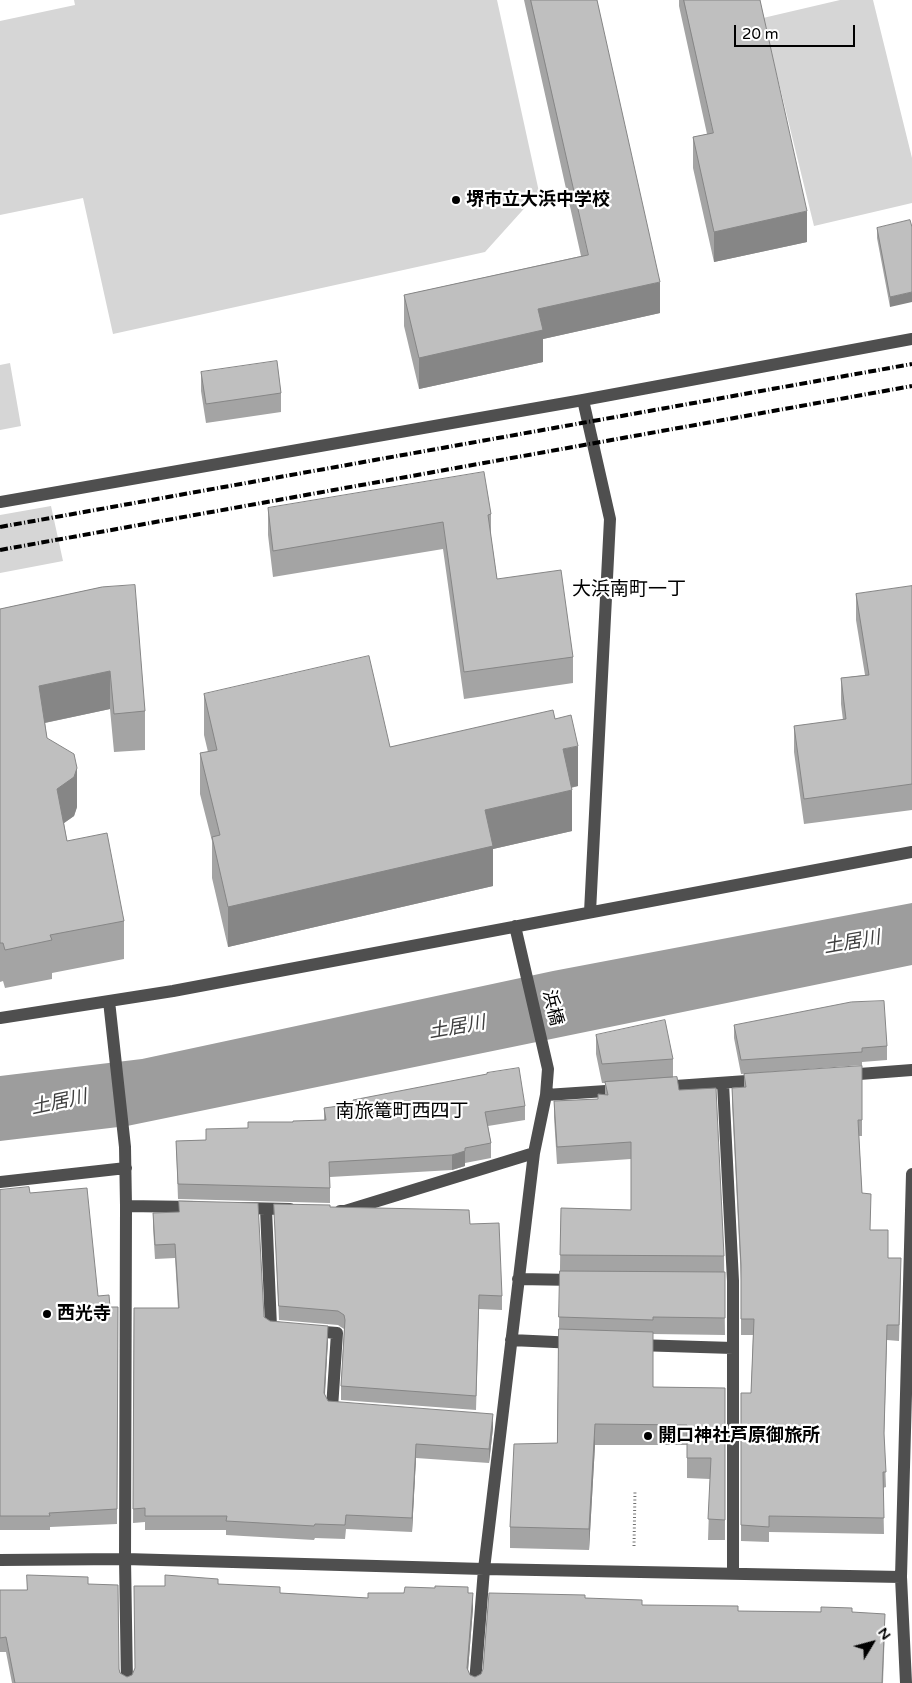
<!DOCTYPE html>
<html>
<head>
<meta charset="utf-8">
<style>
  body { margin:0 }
  #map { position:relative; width:912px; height:1683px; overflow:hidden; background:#fff; font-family:"Varela Round",sans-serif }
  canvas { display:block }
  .north { position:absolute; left:847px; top:1618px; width:50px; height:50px; -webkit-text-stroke:4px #fff; paint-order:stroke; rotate:53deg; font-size:14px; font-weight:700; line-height:20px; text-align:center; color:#000 }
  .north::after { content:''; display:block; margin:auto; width:18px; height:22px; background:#000; clip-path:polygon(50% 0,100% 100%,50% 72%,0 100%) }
  .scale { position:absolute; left:734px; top:25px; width:121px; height:22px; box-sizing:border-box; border:2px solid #000; border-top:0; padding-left:6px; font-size:15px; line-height:18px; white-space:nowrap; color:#000; -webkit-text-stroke:4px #fff; paint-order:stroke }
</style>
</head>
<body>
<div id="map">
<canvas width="912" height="1683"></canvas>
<div class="north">N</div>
<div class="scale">20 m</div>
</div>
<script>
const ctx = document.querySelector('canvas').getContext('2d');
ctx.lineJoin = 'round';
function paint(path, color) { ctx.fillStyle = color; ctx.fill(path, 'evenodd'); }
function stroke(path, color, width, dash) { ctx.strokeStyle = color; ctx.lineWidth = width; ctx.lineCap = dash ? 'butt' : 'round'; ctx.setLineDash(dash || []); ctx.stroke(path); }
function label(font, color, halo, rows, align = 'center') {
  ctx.font = font + ' "Varela Round","Noto Sans JP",sans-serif'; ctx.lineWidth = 4.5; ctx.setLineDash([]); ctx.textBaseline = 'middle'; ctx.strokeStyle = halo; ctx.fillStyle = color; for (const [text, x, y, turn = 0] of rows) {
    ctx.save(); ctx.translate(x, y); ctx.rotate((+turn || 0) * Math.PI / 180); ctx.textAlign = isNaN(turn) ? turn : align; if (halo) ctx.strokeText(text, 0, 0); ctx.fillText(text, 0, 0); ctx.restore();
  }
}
const green = new Path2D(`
  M 74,0 L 497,0 L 539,192 L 485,252 L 113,334 L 83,198 L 0,215 L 0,21 L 75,5 Z
  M 840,0 L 873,0 L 912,158 L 912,203 L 814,226 L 763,18 Z
  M 10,363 L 21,426 L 0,430 L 0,365 Z
  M 51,506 L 63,561 L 0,573 L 0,515 Z`);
const water = new Path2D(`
  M 912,903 L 912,965 L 127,1126 L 0,1141 L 0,1076 L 142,1059 L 553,971 Z`);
const path = new Path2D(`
  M 634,1546 L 635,1490`);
const minor = new Path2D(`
  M 583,400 L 610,519 L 590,912
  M 0,502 L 583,400 L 912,339
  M 109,1001 L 125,1147 L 126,1206
  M 0,1018 L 173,991 L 912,852
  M 846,1075 L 912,1070
  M 723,1083 L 733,1281 L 733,1573
  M 661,1087 L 761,1080
  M 546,1095 L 621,1090
  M 0,1182 L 126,1168
  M 242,1208 L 290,1209
  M 266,1209 L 271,1327 L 280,1328
  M 340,1211 L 345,1211 L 534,1153
  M 518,1279 L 576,1280
  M 312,1331 L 337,1333 L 332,1408 L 341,1409
  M 511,1340 L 576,1343
  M 636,1345 L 733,1348
  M 0,1560 L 125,1559 L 484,1569 L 901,1577
  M 127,1683 L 125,1559 L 126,1206 L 195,1207
  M 475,1683 L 484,1569 L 534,1153 L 546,1095 L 548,1069 L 515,926
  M 906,1683 L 901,1577 L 912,1174`);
const rail = new Path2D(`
  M 0,527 L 912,364
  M 0,550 L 912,386`);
const wall = new Path2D(`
  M 524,0 L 597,0 L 660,313 L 543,339 L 543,362 L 419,389 L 404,326 L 404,295 L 581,256 Z
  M 679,0 L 760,0 L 807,242 L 714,262 L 693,168 L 693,137 L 707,134 L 679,6 Z
  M 910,220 L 890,307 L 877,238 L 877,228 Z
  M 201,372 L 281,393 L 281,412 L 206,423 L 201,391 Z
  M 268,508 L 491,514 L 491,537 L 497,579 L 573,657 L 573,683 L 464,699 L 443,549 L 273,577 L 268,535 Z
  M 912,586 L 912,810 L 804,824 L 794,752 L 794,726 L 843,720 L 841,704 L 841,678 L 865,675 L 856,620 L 856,594 Z
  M 102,587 L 145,711 L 145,750 L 114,752 L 110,709 L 45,723 L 47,738 L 77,807 L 74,816 L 64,823 L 67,841 L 124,921 L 124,959 L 52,973 L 52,979 L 5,988 L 3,981 L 0,982 L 0,609 Z
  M 204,694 L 390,747 L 555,719 L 578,786 L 571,788 L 572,831 L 493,849 L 493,886 L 228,947 L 212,878 L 212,841 L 200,794 L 200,753 L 208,752 L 204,735 Z
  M 734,1025 L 887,1046 L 887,1060 L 862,1062 L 862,1065 L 741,1074 L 734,1038 Z
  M 596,1035 L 673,1059 L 673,1078 L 679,1090 L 724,1256 L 725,1335 L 653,1334 L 653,1387 L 725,1388 L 725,1540 L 708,1540 L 710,1479 L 687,1478 L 687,1445 L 595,1445 L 589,1550 L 510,1548 L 510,1527 L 557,1443 L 561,1208 L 631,1210 L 631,1159 L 557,1164 L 554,1117 L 554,1101 L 598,1099 L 605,1095 L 605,1083 L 602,1083 L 596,1054 Z
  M 862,1066 L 862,1136 L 859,1136 L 862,1193 L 870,1230 L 888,1258 L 901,1274 L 899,1341 L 887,1340 L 884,1439 L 886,1487 L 883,1488 L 884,1534 L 769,1532 L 769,1542 L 741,1541 L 741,1393 L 751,1393 L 753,1335 L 741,1335 L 741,1281 L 732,1104 L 732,1088 L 744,1087 L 744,1074 Z
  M 353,1100 L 525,1106 L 525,1120 L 488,1126 L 491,1143 L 491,1158 L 465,1163 L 465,1166 L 452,1170 L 330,1177 L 330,1203 L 178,1199 L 176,1141 L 206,1140 L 248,1128 L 293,1122 L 324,1120 L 324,1108 L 353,1104 Z
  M 0,1190 L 30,1193 L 98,1296 L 110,1307 L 118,1307 L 117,1524 L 50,1527 L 50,1530 L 0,1530 Z
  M 179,1201 L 264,1317 L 270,1321 L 328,1340 L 325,1395 L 328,1401 L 493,1428 L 489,1463 L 416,1458 L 412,1532 L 346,1529 L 345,1539 L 315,1538 L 314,1540 L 226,1535 L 226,1530 L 145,1530 L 145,1522 L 133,1523 L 134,1308 L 178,1308 L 175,1258 L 155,1259 L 153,1227 L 153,1213 L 179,1212 Z
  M 274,1204 L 330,1207 L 470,1224 L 502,1296 L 502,1310 L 479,1309 L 476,1410 L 341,1400 L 341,1386 L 344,1329 L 338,1325 L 279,1320 Z
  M 218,1584 L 280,1593 L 368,1598 L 468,1593 L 473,1608 L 468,1670 L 470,1675 L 475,1677 L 481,1674 L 585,1598 L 642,1605 L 738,1611 L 852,1612 L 885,1628 L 883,1683 L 12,1683 L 6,1652 L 0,1652 L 0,1590 L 27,1590 L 88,1585 L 120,1673 L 127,1677 L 132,1675 L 135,1669 L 165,1586 Z`);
const shadedWall = new Path2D(`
  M 807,211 L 807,242 L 714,262 L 714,232 Z
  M 660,282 L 660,313 L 543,339 L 543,362 L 419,389 L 419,358 L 538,309 Z
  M 912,292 L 912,302 L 890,307 L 890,297 Z
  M 110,671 L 110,709 L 39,724 L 39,686 Z
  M 578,746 L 578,786 L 563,789 L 563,749 Z
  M 77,768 L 77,807 L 74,816 L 57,828 L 57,789 Z
  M 572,790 L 572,831 L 493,849 L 493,886 L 228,947 L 228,907 L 485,810 Z
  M 465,1151 L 465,1166 L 452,1170 L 452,1155 Z
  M 328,1326 L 328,1340 L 324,1407 L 324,1393 Z
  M 493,1414 L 493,1428 L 489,1463 L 489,1449 Z
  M 595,1424 L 595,1445 L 589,1550 L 589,1529 Z
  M 416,1444 L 416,1458 L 412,1532 L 412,1518 Z
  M 473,1593 L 473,1608 L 467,1683 L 467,1668 Z`);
const building = new Path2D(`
  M 531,0 L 597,0 L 660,282 L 538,309 L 543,330 L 419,358 L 404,295 L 588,255 Z
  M 684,0 L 760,0 L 807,211 L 714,232 L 693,137 L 713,133 Z
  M 910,220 L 912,227 L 912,292 L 890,297 L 877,228 Z
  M 277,361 L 281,393 L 206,404 L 201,372 Z
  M 484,472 L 491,514 L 488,515 L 497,579 L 561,570 L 573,657 L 464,672 L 443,522 L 273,551 L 268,508 Z
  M 135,585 L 145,711 L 114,714 L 110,671 L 39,686 L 47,738 L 74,754 L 77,768 L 74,777 L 57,789 L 67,841 L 107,833 L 124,921 L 50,935 L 52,940 L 5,950 L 3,943 L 0,943 L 0,609 L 102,587 Z
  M 912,586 L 912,784 L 804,799 L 794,726 L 846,719 L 841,678 L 869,675 L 856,594 Z
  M 369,656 L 390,747 L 553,710 L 555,719 L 571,715 L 578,746 L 563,749 L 572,790 L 485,810 L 493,846 L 228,907 L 212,837 L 220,835 L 200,753 L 217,750 L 204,694 Z
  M 884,1001 L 887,1046 L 862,1048 L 862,1052 L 741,1060 L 734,1025 L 851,1002 Z
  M 665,1020 L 673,1059 L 602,1064 L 596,1035 Z
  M 862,1066 L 862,1120 L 858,1120 L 862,1193 L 871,1194 L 870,1230 L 888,1230 L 888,1258 L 901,1258 L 899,1325 L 887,1325 L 884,1433 L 886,1472 L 883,1472 L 884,1518 L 769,1516 L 769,1527 L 741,1525 L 741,1393 L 751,1393 L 754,1319 L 741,1319 L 741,1265 L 732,1088 L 746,1087 L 744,1074 Z
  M 519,1068 L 525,1106 L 485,1112 L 491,1143 L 465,1148 L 465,1151 L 452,1155 L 329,1162 L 330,1188 L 178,1184 L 176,1141 L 206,1140 L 206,1129 L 248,1128 L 248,1122 L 293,1122 L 293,1121 L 326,1120 L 324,1108 L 354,1104 L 353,1100 L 487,1074 L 487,1073 Z
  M 677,1077 L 679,1090 L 716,1088 L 724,1256 L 560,1255 L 561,1208 L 631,1210 L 631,1142 L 557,1147 L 554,1101 L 598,1099 L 598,1094 L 608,1095 L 605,1082 Z
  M 29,1187 L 30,1193 L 87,1188 L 98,1296 L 109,1295 L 110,1307 L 118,1307 L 117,1509 L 49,1513 L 50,1516 L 0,1516 L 0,1190 Z
  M 179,1201 L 258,1203 L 264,1317 L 270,1321 L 328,1326 L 324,1393 L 328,1401 L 493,1414 L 489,1449 L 416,1444 L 412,1518 L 346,1515 L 345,1525 L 315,1524 L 314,1526 L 226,1521 L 227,1516 L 145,1516 L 145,1508 L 133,1509 L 134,1308 L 179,1308 L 175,1244 L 155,1245 L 153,1213 L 179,1212 Z
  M 274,1204 L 330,1205 L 330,1207 L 469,1210 L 470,1224 L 499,1223 L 502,1296 L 479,1295 L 476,1396 L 341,1386 L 345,1320 L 344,1315 L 338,1311 L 279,1306 Z
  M 560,1271 L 725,1272 L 725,1318 L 653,1317 L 653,1320 L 559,1317 Z
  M 559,1329 L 653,1332 L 653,1387 L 725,1388 L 725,1520 L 708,1519 L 711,1458 L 687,1458 L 687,1425 L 595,1424 L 589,1529 L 510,1527 L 514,1444 L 557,1443 Z
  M 27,1575 L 88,1577 L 88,1584 L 118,1585 L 119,1669 L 120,1673 L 127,1677 L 132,1675 L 135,1668 L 134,1586 L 165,1586 L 165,1575 L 218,1579 L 218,1584 L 280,1587 L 280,1593 L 368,1598 L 368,1593 L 404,1593 L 405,1587 L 435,1588 L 435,1586 L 468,1587 L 468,1593 L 473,1593 L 467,1668 L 470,1675 L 475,1677 L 481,1674 L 483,1669 L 489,1593 L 585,1595 L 585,1598 L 642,1600 L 642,1605 L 738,1606 L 738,1611 L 821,1612 L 821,1607 L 852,1608 L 852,1612 L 885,1614 L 882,1683 L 15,1683 L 6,1637 L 0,1638 L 0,1590 L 27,1590 Z`);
const markers = [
  [456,200,5,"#000"],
  [47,1314,5,"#000"],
  [648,1436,5,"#000"]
];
const poiNames = [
  ["堺市立大浜中学校",466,200],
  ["西光寺",57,1314],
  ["開口神社芦原御旅所",658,1436]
];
const streetNames = [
  ["浜橋",552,1008,77]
];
const neighbourhoodNames = [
  ["大浜南町一丁",629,590],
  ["南旅篭町西四丁",402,1112]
];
const waterNames = [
  ["土居川",852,943,-10],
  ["土居川",457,1028,-10],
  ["土居川",59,1103,-12]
];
paint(green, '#d6d6d6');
paint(water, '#9d9d9d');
stroke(path, '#717171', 3, [1, 2.5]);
stroke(minor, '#4f4f4f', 12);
stroke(rail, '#000', 4, [8, 2.5, 1, 2.5]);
paint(wall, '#a4a4a4');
paint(shadedWall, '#868686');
paint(building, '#bfbfbf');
stroke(building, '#868686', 1);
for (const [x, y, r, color] of markers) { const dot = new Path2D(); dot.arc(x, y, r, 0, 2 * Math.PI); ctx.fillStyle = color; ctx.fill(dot); stroke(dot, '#fff', 2); }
label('bold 18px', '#000', '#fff', poiNames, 'left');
label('18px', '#000', '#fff', streetNames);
label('19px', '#000', '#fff', neighbourhoodNames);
label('italic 19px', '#3e3e3e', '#fff', waterNames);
</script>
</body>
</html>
